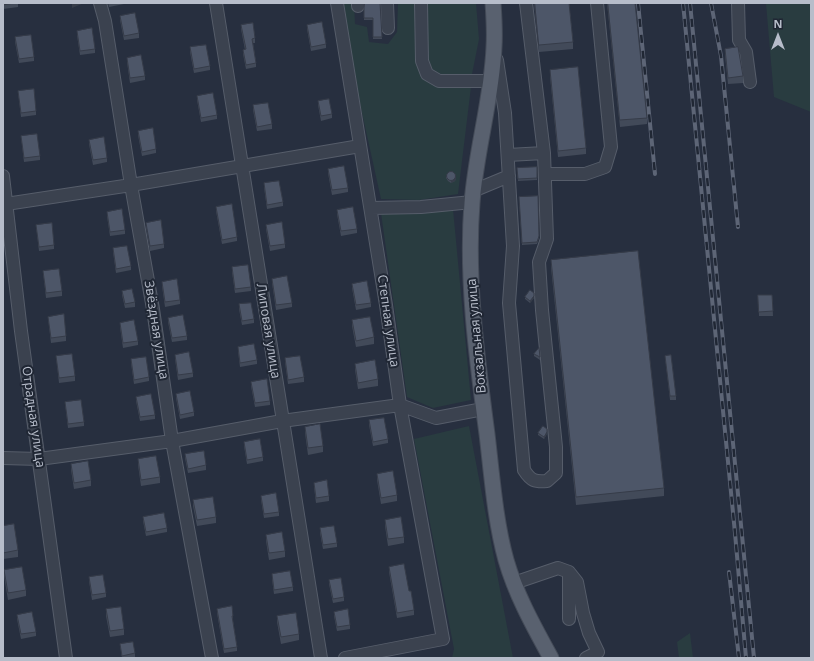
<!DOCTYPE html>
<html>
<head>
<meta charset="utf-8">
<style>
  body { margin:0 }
  #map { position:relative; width:814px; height:661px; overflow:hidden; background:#272f3f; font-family:"Open Sans",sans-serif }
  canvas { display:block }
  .frame { position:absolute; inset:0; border:4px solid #b7bdca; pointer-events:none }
  .north { position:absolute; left:758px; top:16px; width:40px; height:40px; -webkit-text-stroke:3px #202734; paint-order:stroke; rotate:0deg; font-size:11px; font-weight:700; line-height:16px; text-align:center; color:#b7bdca }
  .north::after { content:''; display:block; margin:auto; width:14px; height:18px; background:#b7bdca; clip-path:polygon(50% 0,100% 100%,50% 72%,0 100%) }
</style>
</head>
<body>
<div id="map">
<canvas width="814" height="661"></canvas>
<div class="frame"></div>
<div class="north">N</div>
</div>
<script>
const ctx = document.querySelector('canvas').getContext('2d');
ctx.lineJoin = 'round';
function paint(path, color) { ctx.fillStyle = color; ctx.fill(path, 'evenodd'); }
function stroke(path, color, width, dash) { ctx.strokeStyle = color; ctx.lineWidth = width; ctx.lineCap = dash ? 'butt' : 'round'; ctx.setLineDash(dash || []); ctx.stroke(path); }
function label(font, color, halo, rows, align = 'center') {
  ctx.font = font + ' "Open Sans",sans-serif'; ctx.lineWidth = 4; ctx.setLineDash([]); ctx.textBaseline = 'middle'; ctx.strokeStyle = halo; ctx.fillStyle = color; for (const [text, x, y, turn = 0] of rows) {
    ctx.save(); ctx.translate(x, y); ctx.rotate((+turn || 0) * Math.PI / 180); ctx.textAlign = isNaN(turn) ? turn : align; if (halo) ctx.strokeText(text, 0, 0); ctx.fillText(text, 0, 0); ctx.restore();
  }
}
const green = new Path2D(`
  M 342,3 L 354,3 L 355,24 L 367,27 L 369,42 L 388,44 L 397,32 L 398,3 L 416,3 L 422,78 L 444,86 L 471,87 L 458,194 L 419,200 L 381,199 L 355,81 Z
  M 426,3 L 476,3 L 479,39 L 472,74 L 441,74 L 433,71 L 428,58 Z
  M 766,3 L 811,3 L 811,112 L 774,97 Z
  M 453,209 L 471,400 L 433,408 L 407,397 L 381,213 Z
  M 469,426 L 513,658 L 452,658 L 454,649 L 414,439 Z
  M 690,633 L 693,658 L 679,658 L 677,642 Z`);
const minor = new Path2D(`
  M 100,3 L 105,21 L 131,185 L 153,309 L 172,441 L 212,658
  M 216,3 L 321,658
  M 337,3 L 386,305 L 400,405 L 443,639 L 345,658
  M 358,3 L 358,6
  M 387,3 L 388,28
  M 421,3 L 422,61 L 427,74 L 439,81 L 491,81
  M 738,3 L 739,40 L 746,52 L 750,82
  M 497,60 L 505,113 L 513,246 L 509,303 L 524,470 C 531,481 535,482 547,481 L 556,473 L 556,447 L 542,310 L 539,262 L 547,239 L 544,153 L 526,3
  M 508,155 L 544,153
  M 545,174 L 585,174 L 605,167 L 611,147 L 597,3
  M 3,176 L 21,331 L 66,658
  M 473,191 L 509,176
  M 6,204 L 131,185 L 360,146
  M 371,208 L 421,207 L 472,202
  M 3,458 L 39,459 L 172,441 L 282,421 L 400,405 L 436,418 L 483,409
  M 514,583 L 558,568 L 569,572 L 577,582 L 583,613 L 589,633 L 598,652 L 586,658
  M 569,619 L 569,572`);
const major = new Path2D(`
  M 493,3 C 494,17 495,32 494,47 C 492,99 476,150 472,203 C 466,279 477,359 487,434 C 492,476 495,520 506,560 C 516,595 534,627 551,658`);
const rail = new Path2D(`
  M 638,3 L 655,174
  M 683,3 L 735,533 L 746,658
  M 690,3 L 754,658
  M 711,3 L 721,56 L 738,227
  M 729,572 L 739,658`);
const wall = new Path2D(`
  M 3,3 L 18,3 L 18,7 L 3,9 Z
  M 108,3 L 124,3 L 124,4 L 109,7 Z
  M 305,3 L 313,3 L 306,4 Z
  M 380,3 L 382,39 L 373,39 L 373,20 L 364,20 L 364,8 Z
  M 534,3 L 569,3 L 573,42 L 573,49 L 539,52 Z
  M 607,3 L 635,3 L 647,118 L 647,124 L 620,127 Z
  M 120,16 L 139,33 L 139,38 L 124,40 L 120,20 Z
  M 241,25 L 255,38 L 255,43 L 253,43 L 256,63 L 256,67 L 246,69 L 243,54 L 243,50 L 245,50 L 241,29 Z
  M 307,25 L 326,44 L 326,48 L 311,51 L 307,29 Z
  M 77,31 L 95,49 L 95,53 L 80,55 L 77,35 Z
  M 15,37 L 34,57 L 34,61 L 19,63 L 15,42 Z
  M 190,47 L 210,66 L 210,70 L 194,73 L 190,52 Z
  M 725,49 L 743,76 L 743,83 L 728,84 L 725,55 Z
  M 127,58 L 145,76 L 145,80 L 130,83 L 127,62 Z
  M 550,70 L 586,148 L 586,154 L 558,157 L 550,76 Z
  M 18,91 L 36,111 L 36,115 L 21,117 Z
  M 197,96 L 217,115 L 217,119 L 201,122 L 197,100 Z
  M 318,101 L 332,114 L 332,118 L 321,121 L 318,105 Z
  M 253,105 L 272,124 L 272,129 L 257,131 L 253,110 Z
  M 138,131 L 156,149 L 156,153 L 142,156 L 138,135 Z
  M 21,136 L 40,156 L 40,160 L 24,162 Z
  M 89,140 L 107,158 L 107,162 L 93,165 L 89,144 Z
  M 537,167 L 537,180 L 518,181 L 517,168 Z
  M 328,169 L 348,188 L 348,192 L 332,195 L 328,173 Z
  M 446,176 L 456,178 L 455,181 L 451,183 L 448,181 L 446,178 Z
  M 264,183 L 283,202 L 283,206 L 267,209 L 264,187 Z
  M 519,197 L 539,238 L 537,244 L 522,245 Z
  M 216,207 L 237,237 L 237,241 L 222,244 L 216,211 Z
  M 337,210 L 357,229 L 357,233 L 341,236 L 337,214 Z
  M 107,212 L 125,230 L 125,234 L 110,236 L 107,216 Z
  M 146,223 L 164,244 L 164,248 L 150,251 L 146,227 Z
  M 36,225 L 54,245 L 54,249 L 39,251 Z
  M 266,225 L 285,244 L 285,248 L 270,251 L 266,229 Z
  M 113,248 L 131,266 L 131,270 L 116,273 L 113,252 Z
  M 551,260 L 664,488 L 664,496 L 576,505 L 551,268 Z
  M 232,267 L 251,287 L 251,291 L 235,293 L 232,272 Z
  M 43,271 L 62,291 L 62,296 L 46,298 Z
  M 272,279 L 292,303 L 292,307 L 276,310 L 272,283 Z
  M 162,282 L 180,300 L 180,304 L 165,307 L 162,286 Z
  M 352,284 L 371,303 L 371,307 L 356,310 L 352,288 Z
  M 122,291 L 135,302 L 135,307 L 125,308 L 122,295 Z
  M 758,295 L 772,295 L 773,316 L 759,316 Z
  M 525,297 L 534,298 L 530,303 L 525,299 Z
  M 239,304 L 254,319 L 254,323 L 242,325 L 239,309 Z
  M 48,317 L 66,336 L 66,341 L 51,343 Z
  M 168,318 L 187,336 L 187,340 L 172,342 L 168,322 Z
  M 352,320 L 374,337 L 374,344 L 356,347 L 352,326 Z
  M 120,323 L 138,341 L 138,345 L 123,348 L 120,327 Z
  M 238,347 L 257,360 L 257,364 L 240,367 L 238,351 Z
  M 539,348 L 540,360 L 534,356 L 534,354 Z
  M 175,355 L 193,373 L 193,377 L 178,380 L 175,359 Z
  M 56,356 L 75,376 L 75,381 L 59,383 Z
  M 665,356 L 676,396 L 676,400 L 670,400 Z
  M 285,358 L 304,377 L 304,382 L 288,384 L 285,362 Z
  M 131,359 L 149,377 L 149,381 L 134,384 L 131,363 Z
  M 355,364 L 378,379 L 378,386 L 358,389 L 355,370 Z
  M 251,382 L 270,401 L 270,405 L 255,407 L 251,386 Z
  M 176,394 L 194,412 L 194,416 L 180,419 L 176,398 Z
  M 136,397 L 155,415 L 155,419 L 140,421 L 136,401 Z
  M 65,402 L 84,422 L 84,426 L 68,428 Z
  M 369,420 L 388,439 L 388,443 L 373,446 L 369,425 Z
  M 305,427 L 323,446 L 323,452 L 308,455 L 305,433 Z
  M 538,433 L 547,434 L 544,439 L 538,435 Z
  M 244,442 L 263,457 L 263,461 L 247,464 L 244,446 Z
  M 185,454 L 206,465 L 206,470 L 188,473 L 185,458 Z
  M 138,459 L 160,477 L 160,483 L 141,486 L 138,465 Z
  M 71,464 L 91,480 L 91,486 L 74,489 L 71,470 Z
  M 377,474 L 397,495 L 397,501 L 381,504 L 377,480 Z
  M 314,483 L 329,496 L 329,501 L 316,503 L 314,487 Z
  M 261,496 L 279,512 L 279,516 L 264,518 L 261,500 Z
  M 193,500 L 216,517 L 216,523 L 197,526 L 193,506 Z
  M 143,517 L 167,528 L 167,532 L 146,536 L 143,521 Z
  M 385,520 L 404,537 L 404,543 L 388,546 L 385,526 Z
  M 3,526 L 18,550 L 18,557 L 3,559 Z
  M 320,528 L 337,543 L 337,547 L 323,549 L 320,533 Z
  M 266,535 L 285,551 L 285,557 L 269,560 L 266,541 Z
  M 389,567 L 409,591 L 414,610 L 414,615 L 397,618 L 389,572 Z
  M 4,570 L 26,590 L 26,596 L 8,600 L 4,576 Z
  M 272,574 L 293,587 L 293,591 L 274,594 L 272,579 Z
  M 89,577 L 106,593 L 106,597 L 92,600 L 89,581 Z
  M 329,580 L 344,597 L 344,601 L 333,603 L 329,584 Z
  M 106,609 L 124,629 L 124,635 L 110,637 L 106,616 Z
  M 217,609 L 233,616 L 233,621 L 237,647 L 237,651 L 224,653 L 217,613 Z
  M 334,612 L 350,625 L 350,629 L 337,631 L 334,616 Z
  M 17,615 L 36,632 L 36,636 L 21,639 L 17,619 Z
  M 277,616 L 299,634 L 299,640 L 281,644 L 277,622 Z
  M 120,644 L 135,653 L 135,658 L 122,658 Z`);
const shadedWall = new Path2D(`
  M 74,3 L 84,3 L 72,8 L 72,4 Z
  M 456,176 L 456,178 L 455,181 L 451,183 L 451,180 Z
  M 534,296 L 534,298 L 530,303 L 530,301 Z
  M 547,432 L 547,434 L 544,439 L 544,437 Z`);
const building = new Path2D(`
  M 3,3 L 14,3 L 3,5 Z
  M 365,3 L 380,3 L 382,37 L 373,37 L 373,18 L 364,18 L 364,8 Z
  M 535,3 L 569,3 L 573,42 L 539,45 Z
  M 608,3 L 635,3 L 647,118 L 620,120 Z
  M 135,13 L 139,33 L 124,36 L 120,16 Z
  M 322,22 L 326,44 L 311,47 L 307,25 Z
  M 253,23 L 255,38 L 252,39 L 256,63 L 246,65 L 243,50 L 246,49 L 241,25 Z
  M 92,28 L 95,49 L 80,51 L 77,31 Z
  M 31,35 L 34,57 L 19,59 L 15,37 Z
  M 206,45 L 210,66 L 194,69 L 190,47 Z
  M 738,47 L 743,76 L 728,78 L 725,49 Z
  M 141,55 L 145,76 L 130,78 L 127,58 Z
  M 578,67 L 586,148 L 558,151 L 550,70 Z
  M 34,89 L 36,111 L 21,113 L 18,91 Z
  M 213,93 L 217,115 L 201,118 L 197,96 Z
  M 329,99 L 332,114 L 321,116 L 318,101 Z
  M 268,103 L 272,124 L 257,127 L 253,105 Z
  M 153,128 L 156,149 L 142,152 L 138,131 Z
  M 37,134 L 40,156 L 24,158 L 21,136 Z
  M 104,137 L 107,158 L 93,160 L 89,140 Z
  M 344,166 L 348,188 L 332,190 L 328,169 Z
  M 537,167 L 537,178 L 518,179 L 517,168 Z
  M446.5 176a4.5 4.5 0 1 1 9 0a4.5 4.5 0 1 1-9 0Z
  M 279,181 L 283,202 L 267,205 L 264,183 Z
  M 538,196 L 539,236 L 537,242 L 522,243 L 519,197 Z
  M 232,204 L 237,237 L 222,240 L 216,207 Z
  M 353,207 L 357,229 L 341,231 L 337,210 Z
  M 122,209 L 125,230 L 110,232 L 107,212 Z
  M 161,220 L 164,244 L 150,246 L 146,223 Z
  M 282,222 L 285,244 L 270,246 L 266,225 Z
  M 52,223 L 54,245 L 39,247 L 36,225 Z
  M 127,246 L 131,266 L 116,269 L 113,248 Z
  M 638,251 L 664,488 L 576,497 L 551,260 Z
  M 248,265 L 251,287 L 235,289 L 232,267 Z
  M 59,269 L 62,291 L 46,293 L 43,271 Z
  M 287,276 L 292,303 L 276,305 L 272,279 Z
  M 177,279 L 180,300 L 165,302 L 162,282 Z
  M 367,281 L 371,303 L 356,305 L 352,284 Z
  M 132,289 L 135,302 L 125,304 L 122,291 Z
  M 530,290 L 534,293 L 534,296 L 530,301 L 525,297 Z
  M 758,295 L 772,295 L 773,311 L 759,312 Z
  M 251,303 L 254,319 L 242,321 L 239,304 Z
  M 64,314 L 66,336 L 51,338 L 48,317 Z
  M 183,315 L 187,336 L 172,338 L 168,318 Z
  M 370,317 L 374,337 L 356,341 L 352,320 Z
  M 134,320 L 138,341 L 123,343 L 120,323 Z
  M 254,344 L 257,360 L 240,363 L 238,347 Z
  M 539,348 L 540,357 L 534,354 Z
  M 189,352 L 193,373 L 178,375 L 175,355 Z
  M 72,354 L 75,376 L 59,378 L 56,356 Z
  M 671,355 L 676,396 L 670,396 L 665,356 Z
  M 300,356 L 304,377 L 288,380 L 285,358 Z
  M 146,357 L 149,377 L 134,380 L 131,359 Z
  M 375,360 L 378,379 L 358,383 L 355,364 Z
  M 267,379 L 270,401 L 255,403 L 251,382 Z
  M 190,391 L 194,412 L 180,415 L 176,394 Z
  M 151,394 L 155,415 L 140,417 L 136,397 Z
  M 81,400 L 84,422 L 68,424 L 65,402 Z
  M 384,418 L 388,439 L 373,442 L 369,420 Z
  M 320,424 L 323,446 L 308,448 L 305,427 Z
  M 543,426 L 547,429 L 547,432 L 544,437 L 538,433 Z
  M 260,439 L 263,457 L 247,460 L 244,442 Z
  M 204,451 L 206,465 L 188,469 L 185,454 Z
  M 156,456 L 160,477 L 141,480 L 138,459 Z
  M 88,461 L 91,480 L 74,483 L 71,464 Z
  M 393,471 L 397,495 L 381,498 L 377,474 Z
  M 327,480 L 329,496 L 316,498 L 314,483 Z
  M 276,493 L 279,512 L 264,514 L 261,496 Z
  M 213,497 L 216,517 L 197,520 L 193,500 Z
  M 164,513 L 167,528 L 146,532 L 143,517 Z
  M 401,517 L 404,537 L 388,539 L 385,520 Z
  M 14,524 L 18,550 L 3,553 L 3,526 Z
  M 334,526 L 337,543 L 323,545 L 320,528 Z
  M 282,532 L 285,551 L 269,553 L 266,535 Z
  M 404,564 L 409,591 L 411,591 L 414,610 L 397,613 L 389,567 Z
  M 22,567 L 26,590 L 8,593 L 4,570 Z
  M 290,571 L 293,587 L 274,590 L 272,574 Z
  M 103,575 L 106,593 L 92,595 L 89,577 Z
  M 341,578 L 344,597 L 333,599 L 329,580 Z
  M 232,606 L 233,616 L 232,616 L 237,647 L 224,649 L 217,609 Z
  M 121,607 L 124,629 L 110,631 L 106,609 Z
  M 348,609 L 350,625 L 337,627 L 334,612 Z
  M 32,612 L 36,632 L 21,634 L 17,615 Z
  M 296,613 L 299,634 L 281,637 L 277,616 Z
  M 133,642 L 135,653 L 122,656 L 120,644 Z`);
const streetNames = [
  ["Степная улица",388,321,82],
  ["Звёздная улица",156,330,81],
  ["Липовая улица",268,331,81],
  ["Вокзальная улица",477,336,-95],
  ["Отрадная улица",33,417,82]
];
paint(green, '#293c40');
stroke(minor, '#565d6a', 14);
stroke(major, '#444b58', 17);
stroke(minor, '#3b424f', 12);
stroke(major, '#59616f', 15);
stroke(rail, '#5d6576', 4);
stroke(rail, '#202734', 2.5, [8]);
paint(wall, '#424a59');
paint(shadedWall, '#363c49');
paint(building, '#4d5668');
stroke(building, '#363c49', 1);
label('13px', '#b7bdca', '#202734', streetNames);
</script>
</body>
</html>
